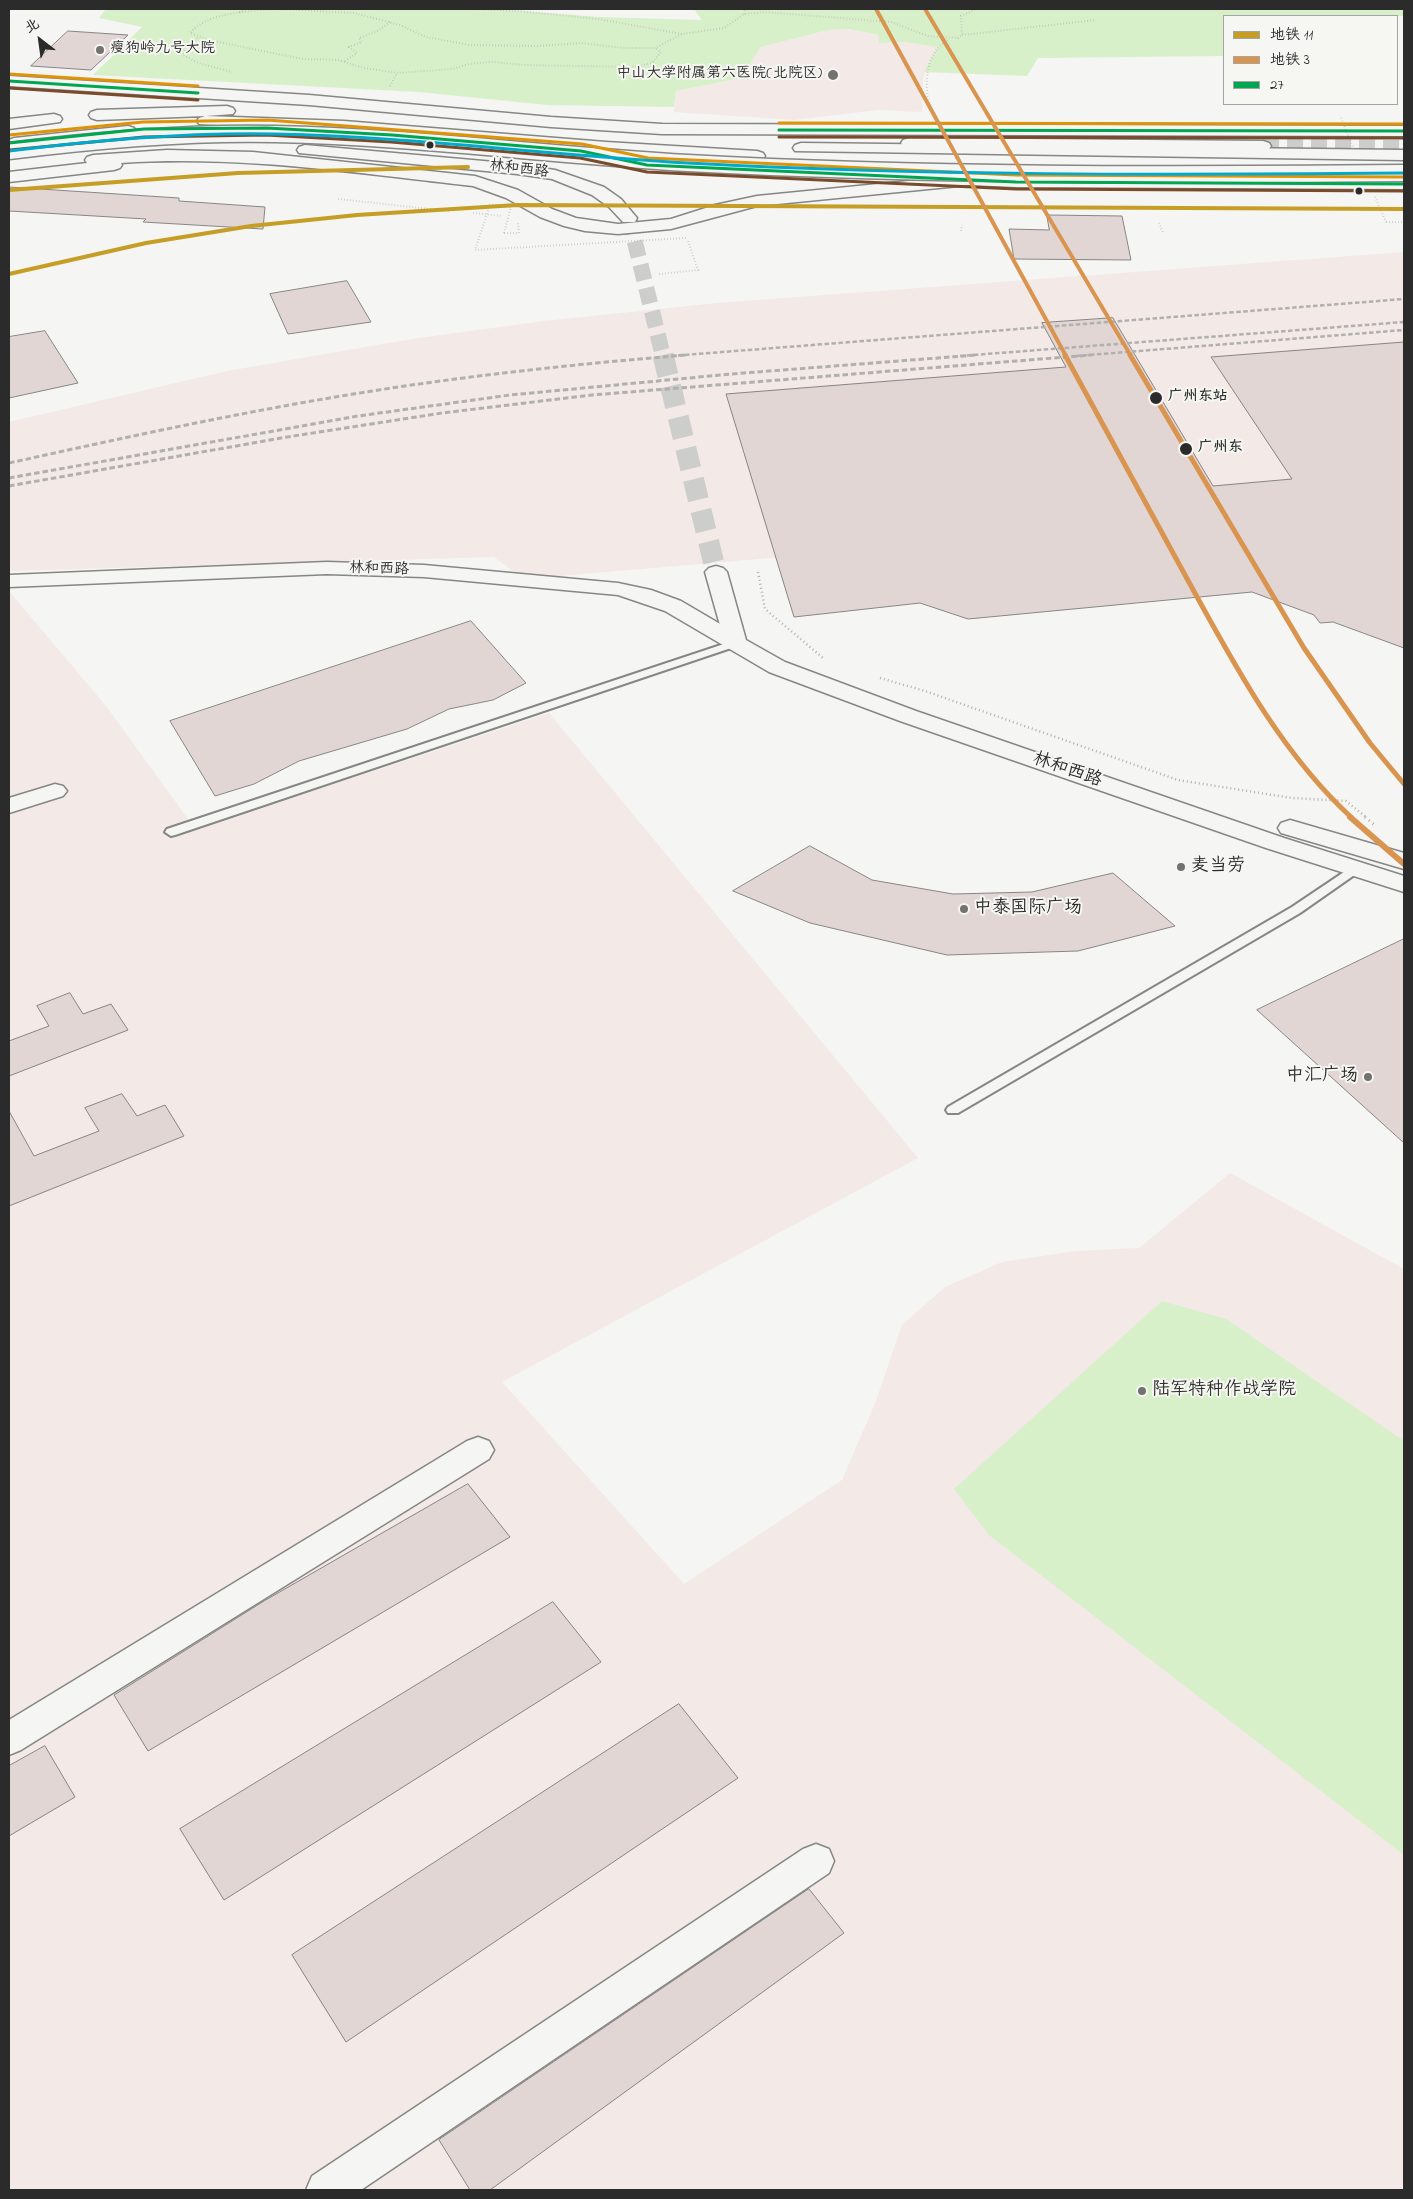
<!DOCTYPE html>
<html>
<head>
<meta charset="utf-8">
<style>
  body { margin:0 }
  #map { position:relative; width:1413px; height:2199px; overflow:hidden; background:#f5f5f3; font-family:"Indie Flower","LXGW WenKai TC",sans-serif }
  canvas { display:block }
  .frame { position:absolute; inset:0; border:10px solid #2b2b2b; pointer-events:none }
  .legend { position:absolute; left:1223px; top:15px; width:175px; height:90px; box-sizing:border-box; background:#f6f6f2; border:1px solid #a5a5a2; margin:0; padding:6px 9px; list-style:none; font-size:15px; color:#2b2b2b }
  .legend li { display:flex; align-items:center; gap:10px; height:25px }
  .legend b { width:25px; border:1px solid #a5a5a2 }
  .north { position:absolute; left:15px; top:15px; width:50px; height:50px; -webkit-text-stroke:4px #f6f6f2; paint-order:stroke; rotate:330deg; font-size:14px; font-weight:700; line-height:20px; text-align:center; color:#2b2b2b }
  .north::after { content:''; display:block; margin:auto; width:18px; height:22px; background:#2b2b2b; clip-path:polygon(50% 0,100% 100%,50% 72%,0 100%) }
</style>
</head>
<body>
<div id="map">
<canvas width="1413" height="2199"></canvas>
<div class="frame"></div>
<ul class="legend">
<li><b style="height:6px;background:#c69e26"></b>地铁 11</li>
<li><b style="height:6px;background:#d99550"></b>地铁 3</li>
<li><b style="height:6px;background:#00a651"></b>27</li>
</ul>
<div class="north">北</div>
</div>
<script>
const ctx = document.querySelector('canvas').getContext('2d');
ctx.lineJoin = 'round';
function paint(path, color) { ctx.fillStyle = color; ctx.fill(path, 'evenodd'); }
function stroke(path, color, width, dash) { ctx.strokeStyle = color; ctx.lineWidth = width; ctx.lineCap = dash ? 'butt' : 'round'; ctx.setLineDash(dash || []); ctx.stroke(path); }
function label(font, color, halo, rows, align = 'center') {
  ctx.font = font + ' "Indie Flower","LXGW WenKai TC",sans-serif'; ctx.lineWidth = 4; ctx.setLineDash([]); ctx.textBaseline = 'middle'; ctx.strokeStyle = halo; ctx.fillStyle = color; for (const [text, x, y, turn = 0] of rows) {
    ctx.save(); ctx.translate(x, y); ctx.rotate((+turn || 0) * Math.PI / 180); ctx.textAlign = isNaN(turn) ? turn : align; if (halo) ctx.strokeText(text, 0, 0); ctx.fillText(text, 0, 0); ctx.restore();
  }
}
const built = new Path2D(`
  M 848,29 L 879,35 L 880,43 L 904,42 L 939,47 L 931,63 L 926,69 L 923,79 L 922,112 L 878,110 L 794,120 L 674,112 L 676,91 L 741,78 L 761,47 L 828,30 Z
  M 1404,252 L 1404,504 L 524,579 L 494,557 L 9,571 L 9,422 L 227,371 L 412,339 L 544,321 L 717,303 Z
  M 9,591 L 106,706 L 196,830 L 549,713 L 918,1158 L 502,1382 L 684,1584 L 842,1480 L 876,1401 L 902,1325 L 945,1287 L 1002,1262 L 1076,1251 L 1139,1248 L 1230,1173 L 1404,1269 L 1404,2190 L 9,2190 Z`);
const green = new Path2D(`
  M 106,9 L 499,9 L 600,17 L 702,20 L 694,9 L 1404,9 L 1404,16 L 1224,16 L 1224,56 L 1038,58 L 1027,76 L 924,72 L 938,47 L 904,42 L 879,43 L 879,35 L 848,29 L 828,30 L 761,47 L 741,78 L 676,91 L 674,107 L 547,105 L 419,92 L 93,75 L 142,27 L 99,18 Z
  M 1162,1301 L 1226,1319 L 1404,1441 L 1404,1855 L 989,1535 L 954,1489 Z`);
const building = new Path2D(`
  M 68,31 L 128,35 L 91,70 L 31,66 Z
  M 9,187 L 179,198 L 179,201 L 265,207 L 263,229 L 143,222 L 146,219 L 9,211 Z
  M 1047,215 L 1122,216 L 1131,260 L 1014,259 L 1009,229 L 1049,230 Z
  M 347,281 L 371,322 L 288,334 L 270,294 Z
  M 1113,318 L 1213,486 L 1292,479 L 1211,357 L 1404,342 L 1404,648 L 1333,622 L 1320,623 L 1314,615 L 1252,592 L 968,619 L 920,603 L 794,617 L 726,394 L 1066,367 L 1042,323 Z
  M 45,331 L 78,383 L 9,398 L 9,337 Z
  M 471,621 L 526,683 L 493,700 L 449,709 L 407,729 L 299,761 L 254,784 L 215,796 L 170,721 Z
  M 810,846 L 872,880 L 953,894 L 1032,892 L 1113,873 L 1175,926 L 1078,951 L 947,955 L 810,923 L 733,891 Z
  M 1404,939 L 1404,1143 L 1257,1010 Z
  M 70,993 L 83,1014 L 111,1004 L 128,1030 L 9,1076 L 9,1041 L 49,1026 L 37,1006 Z
  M 122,1094 L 137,1116 L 165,1105 L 184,1136 L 9,1206 L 9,1111 L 34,1156 L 99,1131 L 85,1108 Z
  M 468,1484 L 510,1537 L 148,1751 L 114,1695 L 264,1601 Z
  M 553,1602 L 601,1662 L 224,1900 L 180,1829 Z
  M 679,1704 L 738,1778 L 346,2042 L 292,1955 Z
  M 45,1746 L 75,1797 L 9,1836 L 9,1766 Z
  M 809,1889 L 844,1933 L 490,2190 L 470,2190 L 439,2140 Z`);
const primaryTunnelFar1 = new Path2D(`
  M 1263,146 L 1404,148
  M 629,218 L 663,356`);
const primaryTunnel = new Path2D(`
  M 663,355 L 716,572`);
const pathFar2 = new Path2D(`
  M 276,9 C 249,12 209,11 190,33 L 209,40 L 277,54 L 304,59 L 338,60 L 364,68 L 397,73 L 453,69 L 469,64 L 492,62 L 524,65 L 635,67 L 652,63 L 661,52 L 655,48 L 623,48 L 581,43 L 538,46 L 470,45 L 426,37 L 400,25 L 354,13 L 278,9
  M 467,9 L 518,11 L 598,19 L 682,34
  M 239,12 L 247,9
  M 744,14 L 745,9
  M 962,35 L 1096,20
  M 197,38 L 186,46 L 183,55 L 198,63 L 232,72
  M 657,47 L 682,34 L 724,28 L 744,14 L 764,12 L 891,22 L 928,36 L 958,38 L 962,35 L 961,16 L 976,9
  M 345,61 L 357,53 L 349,47 L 362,42 L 359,38 L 378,31 L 390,22
  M 390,86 L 397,73
  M 931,108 C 923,87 925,50 949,40
  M 338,199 L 449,211
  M 473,213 L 502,216
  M 1386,222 L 1404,222
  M 1159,223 L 1163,233
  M 961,231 L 962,225
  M 504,233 L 519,233 L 518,223
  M 659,274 L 698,270 L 688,241`);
const pathFar1 = new Path2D(`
  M 758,572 L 765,609 L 823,658
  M 880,678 L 925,691 L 1178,780 L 1292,798 L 1346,801 L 1367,818`);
const path = new Path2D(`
  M 1365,817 L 1376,826`);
const lane = new Path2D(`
  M 736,640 L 742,643 L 740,645 L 175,835 L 171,836 L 165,832 L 167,829 Z
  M 1356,864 L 1360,865 L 1362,868 L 1360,871 L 1300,913 L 958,1113 L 948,1113 L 946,1110 L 948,1107 L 1292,907 Z`);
const street = new Path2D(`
  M 55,784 L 63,786 L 67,791 L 63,796 L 9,813 L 9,798 Z
  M 478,1437 L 489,1441 L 494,1450 L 489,1459 L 21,1750 L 9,1755 L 9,1720 L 467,1441 Z
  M 816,1844 L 829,1849 L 834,1861 L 829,1873 L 361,2190 L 306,2190 L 312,2176 L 803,1849 Z`);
const secondary = new Path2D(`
  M 327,562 L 424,565 L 618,583 L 651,590 L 681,601 L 744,638 L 747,643 L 744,648 L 736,650 L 728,648 L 665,611 L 618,595 L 424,577 L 327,574 L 9,587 L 9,575 Z`);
const primary = new Path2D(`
  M 909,138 L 1263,141 L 1269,143 L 1271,146 L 1269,149 L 1263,151 L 903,146 L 901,143 L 903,140 Z
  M 305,145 L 517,164 L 555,170 L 604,187 L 621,199 L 637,218 L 635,222 L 623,222 L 609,207 L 592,195 L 552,179 L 517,174 L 299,153 L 297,150 L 299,147 Z
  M 716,566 L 723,568 L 727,572 L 746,640 L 785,662 L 916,711 L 1284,838 L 1404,876 L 1404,892 L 1266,848 L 900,721 L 769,672 L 728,648 L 725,643 L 705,572 L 709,568 Z
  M 1290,820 L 1404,853 L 1404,869 L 1281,833 L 1278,828 L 1281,823 Z`);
const highway = new Path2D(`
  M 9,76 L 309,95 L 551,117 L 662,124 L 1404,126 L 1404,136 L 662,134 L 551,127 L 309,105 L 9,86 Z
  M 227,106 L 233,108 L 235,111 L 233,114 L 206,116 L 344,121 L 606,142 L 757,151 L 763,153 L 765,156 L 763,159 L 757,161 L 606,152 L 344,131 L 199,124 L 197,121 L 199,118 L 205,116 L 97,120 L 91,118 L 89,115 L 91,112 L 97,110 Z
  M 54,114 L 60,116 L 62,119 L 60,122 L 9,129 L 9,119 Z
  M 128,126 L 134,128 L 136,131 L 134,134 L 14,148 L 9,146 L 9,140 L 14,138 Z
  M 801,143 L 1404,150 L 1404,160 L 795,151 L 793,148 L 795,145 Z
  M 167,150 L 253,152 L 475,176 L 518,190 L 552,209 L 576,218 L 618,224 L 671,219 L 715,205 L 757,196 L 949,177 L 956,174 L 1016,177 L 1404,179 L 1404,189 L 1016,187 L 969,185 L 757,206 L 671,229 L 618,234 L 585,231 L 564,226 L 540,217 L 506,198 L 473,186 C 355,173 239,155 121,163 L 122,165 L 120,168 L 114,170 L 9,182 L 9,172 L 87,163 L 85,160 L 87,157 L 93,155 Z`);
const railFar1 = new Path2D(`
  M 671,356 L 1404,299
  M 960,356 L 1404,322
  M 1076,356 L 1404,330`);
const rail = new Path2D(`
  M 9,463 C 127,437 246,411 366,392 C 472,375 578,364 685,355
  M 9,478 L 358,416 L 510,395 L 731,374 L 976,355
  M 9,486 L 287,437 L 442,413 L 592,395 L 1091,355`);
const pathBridge = new Path2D(`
  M 1341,118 L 1354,150
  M 1375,197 L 1386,222
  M 504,233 L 511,207 L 490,205 L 475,250 L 686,238`);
const highwayBridge = new Path2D(`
  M 9,151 C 97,140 186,132 275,134 C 413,137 550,155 688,163 C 927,176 1165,175 1404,173`);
const bus1 = new Path2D(`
  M 9,81 L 198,93
  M 779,130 L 1404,131
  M 9,143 L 144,129 L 267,128 L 392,135 L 581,151 L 647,165 L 1016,182 L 1404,184`);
const bus2 = new Path2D(`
  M 9,88 L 198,100
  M 779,137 L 1404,138
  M 10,150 L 144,137 L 266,135 L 391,142 L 580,158 L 647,172 L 1016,189 L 1404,191`);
const bus3 = new Path2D(`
  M 9,74 L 198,86
  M 779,123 L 1404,124
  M 9,135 L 143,122 L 267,120 L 582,144 L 648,158 L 1016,175 L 1404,177`);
const bus4 = new Path2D(`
  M 9,151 C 97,140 186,132 275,134 C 413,137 550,155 688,163 C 926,176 1165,175 1404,173`);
const metro1 = new Path2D(`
  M 9,190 L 238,173 L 468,167
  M 9,274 L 146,243 L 251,226 L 357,215 L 517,205 L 1404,209`);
const metro2Far2 = new Path2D(`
  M 876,9 L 1066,356
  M 925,9 L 1131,356`);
const metro2Far1 = new Path2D(`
  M 1065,355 C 1105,428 1145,502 1185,575 C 1233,662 1279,751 1352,818
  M 1130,355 L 1304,648 L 1370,743 L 1404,784`);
const metro2 = new Path2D(`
  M 1350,817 L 1404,864`);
const markers = [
  [100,50,5,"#727271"],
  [833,75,6,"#727271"],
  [430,145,4.5,"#2b2b2b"],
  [1359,191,4.5,"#2b2b2b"],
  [1156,398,7,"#2b2b2b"],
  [1186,449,7,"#2b2b2b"],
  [1181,867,5,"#727271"],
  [964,909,5,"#727271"],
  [1368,1077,5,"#727271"],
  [1142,1391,5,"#727271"]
];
const farPoinames = [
  ["瘦狗岭九号大院",110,50],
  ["中山大学附属第六医院(北院区)",822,75,"right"]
];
const farStreetnames = [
  ["林和西路",519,170,7],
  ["林和西路",379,570,2]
];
const farStopnames = [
  ["广州东站",1168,398],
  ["广州东",1198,449]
];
const streetNames = [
  ["林和西路",1067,771,19]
];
const poiNames = [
  ["麦当劳",1191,867],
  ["中泰国际广场",974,909],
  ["中汇广场",1358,1077,"right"],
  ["陆军特种作战学院",1152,1391]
];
paint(built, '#f3e9e6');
paint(green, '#d8f0ca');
paint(building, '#e2d6d5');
stroke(building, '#868685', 1);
stroke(primaryTunnelFar1, '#cdcdcb', 16, [16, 8]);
stroke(primaryTunnel, '#cdcdcb', 21, [21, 11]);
stroke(lane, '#868685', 4);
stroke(street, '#868685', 3);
stroke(secondary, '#868685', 3);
stroke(primary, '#868685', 3);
stroke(highway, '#868685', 3);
stroke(pathFar2, '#b0b0af', 2, [0.5, 2.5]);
stroke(pathFar1, '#b0b0af', 2.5, [1, 3]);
stroke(path, '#b0b0af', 3, [1, 4]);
paint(lane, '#f5f5f3');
paint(street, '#f5f5f3');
paint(secondary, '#f5f5f3');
paint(primary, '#f5f5f3');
paint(highway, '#f5f5f3');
stroke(railFar1, '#b0b0af', 2.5, [4.5, 2.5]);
stroke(rail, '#b0b0af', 3, [5.5, 3]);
stroke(highwayBridge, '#868685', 19, []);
stroke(pathBridge, '#b0b0af', 2, [0.5, 2.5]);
stroke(highwayBridge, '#f5f5f3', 16);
stroke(bus1, '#00a651', 3);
stroke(bus2, '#7a4b2a', 3);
stroke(bus3, '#df9306', 3);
stroke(bus4, '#00a9ce', 3);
stroke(metro1, '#c69e26', 4);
stroke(metro2Far2, '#d99550', 4);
stroke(metro2Far1, '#d99550', 5);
stroke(metro2, '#d99550', 6);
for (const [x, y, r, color] of markers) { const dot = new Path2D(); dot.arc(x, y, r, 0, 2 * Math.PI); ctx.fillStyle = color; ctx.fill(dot); stroke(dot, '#f6f6f2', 2); }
label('15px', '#2b2b2b', '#f6f6f2', farPoinames, 'left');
label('15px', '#2b2b2b', '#f6f6f2', farStreetnames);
label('bold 15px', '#2b2b2b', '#f6f6f2', farStopnames, 'left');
label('18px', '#2b2b2b', '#f6f6f2', streetNames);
label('18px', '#2b2b2b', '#f6f6f2', poiNames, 'left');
</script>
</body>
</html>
